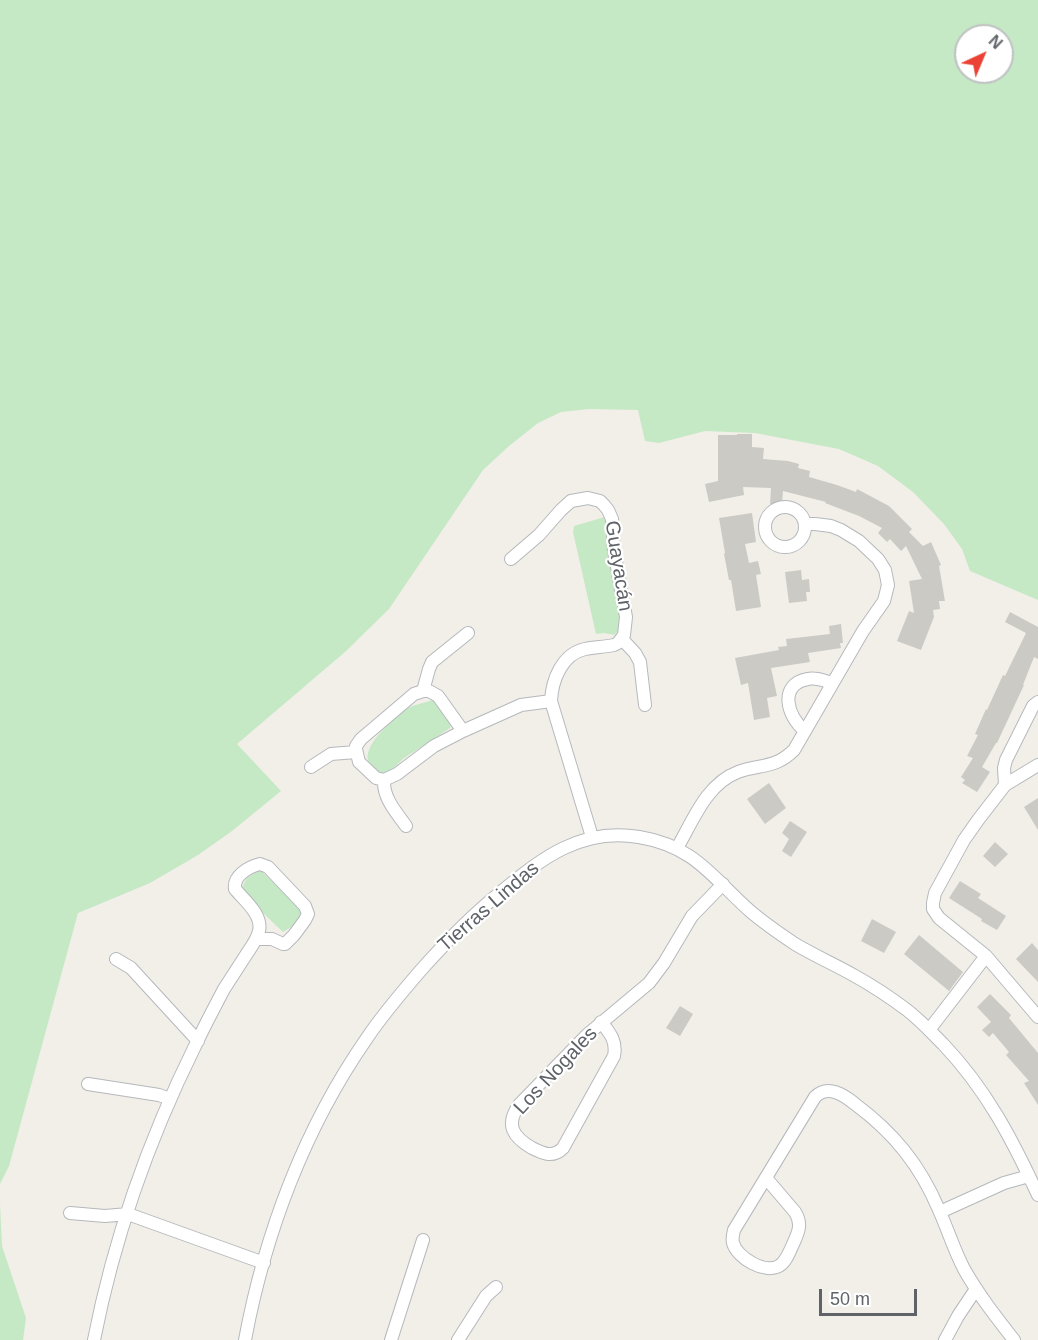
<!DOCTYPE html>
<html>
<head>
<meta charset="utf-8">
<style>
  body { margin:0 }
  #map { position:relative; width:1038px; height:1340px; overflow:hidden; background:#f1efe8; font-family:Helvetica,sans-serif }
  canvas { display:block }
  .north { position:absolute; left:954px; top:24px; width:60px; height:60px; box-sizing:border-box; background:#fff; border:2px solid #bfc1c3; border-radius:50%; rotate:44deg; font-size:16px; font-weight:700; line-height:24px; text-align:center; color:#5f6368 }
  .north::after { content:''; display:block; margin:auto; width:21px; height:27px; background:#ea4335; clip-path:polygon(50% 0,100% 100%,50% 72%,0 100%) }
  .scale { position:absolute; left:819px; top:1289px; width:98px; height:27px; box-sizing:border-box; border:3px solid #5f6368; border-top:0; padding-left:8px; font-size:18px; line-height:21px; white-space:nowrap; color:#5f6368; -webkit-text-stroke:4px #fff; paint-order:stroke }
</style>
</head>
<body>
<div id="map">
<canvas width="1038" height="1340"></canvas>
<div class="north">N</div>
<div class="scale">50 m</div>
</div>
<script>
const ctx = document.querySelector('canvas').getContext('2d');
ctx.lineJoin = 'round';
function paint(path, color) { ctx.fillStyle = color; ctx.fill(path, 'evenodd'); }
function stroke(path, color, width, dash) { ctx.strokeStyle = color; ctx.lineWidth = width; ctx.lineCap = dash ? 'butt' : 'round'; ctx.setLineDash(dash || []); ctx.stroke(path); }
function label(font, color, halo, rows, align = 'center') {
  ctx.font = font + ' Helvetica,sans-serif'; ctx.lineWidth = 4.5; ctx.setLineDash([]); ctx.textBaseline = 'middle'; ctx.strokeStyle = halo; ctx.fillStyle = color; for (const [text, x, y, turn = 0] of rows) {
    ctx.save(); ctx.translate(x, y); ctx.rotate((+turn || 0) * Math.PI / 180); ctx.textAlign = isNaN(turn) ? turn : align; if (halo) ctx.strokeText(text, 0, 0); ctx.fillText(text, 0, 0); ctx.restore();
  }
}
const green = new Path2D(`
  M 0,0 L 1038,0 L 1038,600 L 970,571 L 962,549 L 944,524 L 913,492 L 878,466 L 839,449 L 755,433 L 705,431 L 659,443 L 645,441 L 638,410 L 589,409 L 561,412 L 538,423 L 509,446 L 483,470 L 389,609 L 345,652 L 237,744 L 281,791 L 232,831 L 198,855 L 150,883 L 78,913 L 9,1166 L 0,1184 ZM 966,36 L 1002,36 L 1002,72 L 966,72 Z
  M 605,517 L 621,624 L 619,630 L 614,635 L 604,633 L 596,634 L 573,532 L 574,526 Z
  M 433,700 L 452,723 L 450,728 L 404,758 L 390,771 L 384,774 C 353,763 373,739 389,724 C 393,720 397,714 402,711 C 411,705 424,703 433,700 Z
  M 260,870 L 303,911 L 298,923 L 283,932 L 240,891 L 247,878 Z
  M 0,1204 L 2,1246 L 26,1318 L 23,1340 L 0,1340 Z`);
const building = new Path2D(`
  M 737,434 L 752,434 L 752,447 L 764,448 L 763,459 L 788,461 L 799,464 L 798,468 L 810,471 L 809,477 L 837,485 L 856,492 L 857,489 L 889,506 L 912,529 L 909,532 L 923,546 L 931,542 L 941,565 L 939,566 L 945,601 L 939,601 L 940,609 L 933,610 L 934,617 L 921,650 L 897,641 L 909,611 L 914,613 L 909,581 L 922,579 L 906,546 L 901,551 L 890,539 L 887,542 L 878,533 L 882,528 L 859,516 L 825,503 L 826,502 L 783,491 L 782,505 L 770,504 L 771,488 L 743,487 L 744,495 L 709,502 L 705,484 L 718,481 L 718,435 L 737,435 Z
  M 752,513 L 756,542 L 745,544 L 749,563 L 758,561 L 761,574 L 756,575 L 761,607 L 736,611 L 731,580 L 729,580 L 724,554 L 725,553 L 719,518 Z
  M 801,570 L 802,580 L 809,579 L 810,592 L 806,592 L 807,601 L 789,603 L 785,572 Z
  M 1010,612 L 1038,627 L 1038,659 L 1034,657 L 1023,685 L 1024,685 L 997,743 L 996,743 L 982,767 L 990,772 L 977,792 L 962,783 L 965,780 L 961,777 L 973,758 L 967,756 L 978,735 L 975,734 L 986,709 L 987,710 L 1003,675 L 1005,676 L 1026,633 L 1005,622 Z
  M 841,624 L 843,643 L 840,643 L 841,648 L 808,653 L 810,662 L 771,668 L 777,696 L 767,698 L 770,717 L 754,720 L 748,683 L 741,685 L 735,658 L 779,650 L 778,647 L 787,646 L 786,639 L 830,634 L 829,626 Z
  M 769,783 L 786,808 L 765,824 L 747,799 Z
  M 1038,798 L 1038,830 L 1024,807 Z
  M 790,821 L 807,832 L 791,857 L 782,851 L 789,839 L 782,833 Z
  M 995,842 L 1008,854 L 995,867 L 983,856 Z
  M 960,881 L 981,894 L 978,898 L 1006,916 L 997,930 L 981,921 L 982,919 L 949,898 Z
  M 872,919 L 896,932 L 884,953 L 861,941 Z
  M 919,935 L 963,972 L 949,991 L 904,954 Z
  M 1032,943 L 1038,950 L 1038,982 L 1016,959 Z
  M 990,994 L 1011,1015 L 1009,1018 L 1038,1053 L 1038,1105 L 1024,1083 L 1029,1081 L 1006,1055 L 1009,1052 L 993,1033 L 989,1037 L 982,1030 L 991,1022 L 977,1007 Z
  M 680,1006 L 693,1014 L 680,1036 L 666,1028 Z`);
const minor = new Path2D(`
  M765 527a20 20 0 1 1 40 0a20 20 0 1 1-40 0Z
  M 511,559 L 539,535 L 561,510 L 571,501 L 588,498 L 600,501 L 604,505 L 608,510 L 612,519 L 614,550 L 626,617 L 624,635 L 618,643 L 614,645 C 604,647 595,647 585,649 C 562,654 552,680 551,701 L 592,837
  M 622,639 L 635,653 L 640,662 L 645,705
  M 423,691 L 429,669 L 432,662 L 468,633
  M 463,731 L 438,696 L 429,691 L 423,691 L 414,694 L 361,739 L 356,746 L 356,749 L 359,762 L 376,778 L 384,780 L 397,774 L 434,746 L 463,731 L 521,705 L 551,701
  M 805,731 C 787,717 778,684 808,679 C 816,677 825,681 832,683
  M 1038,765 L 1005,785 L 978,820 L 964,840 L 935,893 L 933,903 L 933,909 L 939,918 L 986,956 L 1038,1017
  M 311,767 L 331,754 L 356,752
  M 384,780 C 383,798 396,812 406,826
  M 1005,785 L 1004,768 L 1006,760 L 1033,706 L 1038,702
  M 677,848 C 693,821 706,784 738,772 C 760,764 775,769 794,750 L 863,631 L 884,601 L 888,585 L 885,570 L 878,559 L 859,541 L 841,530 L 831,526 L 815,524 L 806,524
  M 116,959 L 131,968 L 198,1041
  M 601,1022 C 610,1033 617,1041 614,1056 L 563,1148 C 553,1158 544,1154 532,1148 C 513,1137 505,1125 519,1105 L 588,1034 L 649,983 L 664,963 L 692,916 L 723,884
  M 929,1030 L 986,956
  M 88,1084 L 159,1095 L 170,1099
  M 766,1178 L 795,1212 C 802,1223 799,1231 794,1242 C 790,1250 787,1261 779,1266 C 765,1274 737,1258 733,1243 C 732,1239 733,1234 734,1230 L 815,1097 C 828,1084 844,1095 855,1104 C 894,1133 920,1165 939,1210 C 948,1230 954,1250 964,1269 C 978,1294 996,1317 1014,1340
  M 940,1212 L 1004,1183 L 1029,1176
  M 70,1213 L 105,1216 L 128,1214 L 264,1263
  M 94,1340 C 114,1238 149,1139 195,1046 C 204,1027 214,1008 224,989 C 231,978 239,966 246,955 C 251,947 257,940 259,931 C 263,915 244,900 235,889 C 233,876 248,867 260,864 L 268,867 L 305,906 L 308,914 L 305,920 L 294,935 L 285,944 L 283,944 L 272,939 L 257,939
  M 245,1340 C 265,1233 305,1127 367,1038 C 383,1014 402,992 421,970 C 446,942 472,915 501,892 C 542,858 582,827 639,837 C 694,846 712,877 750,911 C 764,923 780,934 795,944 C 815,956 836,965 855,976 C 873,986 891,998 907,1010 C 920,1020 931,1032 943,1044 C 986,1089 1012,1139 1038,1195
  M 391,1340 L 423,1240
  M 458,1340 L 486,1296 L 496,1287
  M 945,1340 L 958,1316 L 976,1289`);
const streetNames = [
  ["Guayacán",618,566,81],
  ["Tierras Lindas",489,907,-41],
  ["Los Nogales",556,1071,-47]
];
paint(green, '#c5e8c5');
paint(building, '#cccac5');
stroke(minor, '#b5b8bc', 14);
stroke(minor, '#fff', 12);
label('20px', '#5f6368', '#fff', streetNames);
</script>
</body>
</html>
